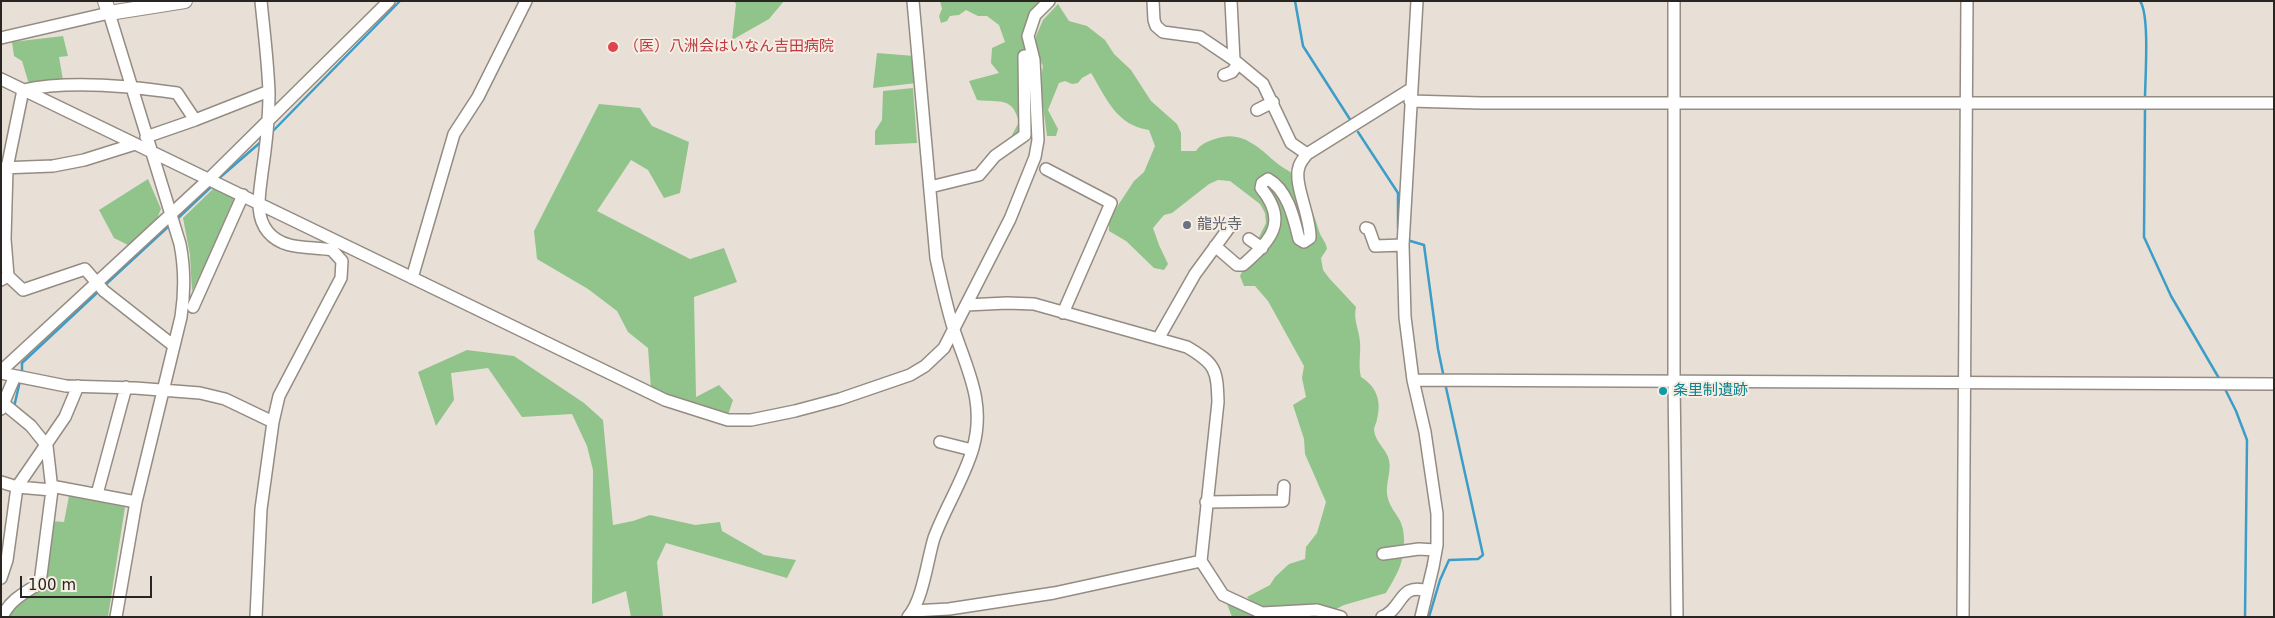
<!DOCTYPE html>
<html>
<head>
<meta charset="utf-8">
<style>
  body { margin:0 }
  #map { position:relative; width:2275px; height:618px; overflow:hidden; background:#e8e0d6; font-family:"DejaVu Sans",sans-serif }
  canvas { display:block }
  .frame { position:absolute; inset:0; border:2px solid #292522; pointer-events:none }
  .scale { position:absolute; left:20px; top:576px; width:132px; height:22px; box-sizing:border-box; border:2px solid #292522; border-top:0; padding-left:6px; font-size:15px; line-height:18px; white-space:nowrap; color:#292522; -webkit-text-stroke:4px #f6ede3; paint-order:stroke }
</style>
</head>
<body>
<div id="map">
<canvas width="2275" height="618"></canvas>
<div class="frame"></div>
<div class="scale">100 m</div>
</div>
<script>
const ctx = document.querySelector('canvas').getContext('2d');
ctx.lineJoin = 'round';
function paint(path, color) { ctx.fillStyle = color; ctx.fill(path, 'evenodd'); }
function stroke(path, color, width, dash) { ctx.strokeStyle = color; ctx.lineWidth = width; ctx.lineCap = dash ? 'butt' : 'round'; ctx.setLineDash(dash || []); ctx.stroke(path); }
function label(font, color, halo, rows, align = 'center') {
  ctx.font = font + ' "DejaVu Sans","Noto Sans JP",sans-serif'; ctx.lineWidth = 4; ctx.setLineDash([]); ctx.textBaseline = 'middle'; ctx.strokeStyle = halo; ctx.fillStyle = color; for (const [text, x, y, turn = 0] of rows) {
    ctx.save(); ctx.translate(x, y); ctx.rotate((+turn || 0) * Math.PI / 180); ctx.textAlign = isNaN(turn) ? turn : align; if (halo) ctx.strokeText(text, 0, 0); ctx.fillText(text, 0, 0); ctx.restore();
  }
}
const green = new Path2D(`
  M 734,1 L 784,1 L 769,19 L 732,40 L 736,4 Z
  M 940,1 L 1038,1 L 1040,12 L 1034,27 L 1022,128 L 1017,138 L 1013,140 L 1012,135 L 1019,122 C 1012,96 1001,103 977,100 L 969,81 L 999,73 L 991,63 L 992,48 L 1005,42 L 999,25 L 987,16 L 978,16 L 966,10 L 959,15 L 950,16 L 947,21 L 941,23 L 939,16 L 942,9 Z
  M 1058,4 L 1069,21 L 1087,26 L 1105,40 L 1114,54 L 1131,70 L 1151,101 L 1177,124 L 1181,133 L 1181,151 L 1196,151 C 1201,144 1206,142 1215,139 C 1242,129 1259,148 1278,164 C 1283,168 1290,171 1294,175 C 1304,188 1315,216 1319,231 C 1321,238 1326,241 1327,249 L 1321,258 L 1323,270 L 1329,278 L 1356,307 C 1353,320 1359,329 1360,342 C 1361,354 1358,365 1361,377 C 1376,386 1382,401 1377,419 C 1377,422 1374,426 1374,430 C 1375,442 1387,450 1389,460 C 1392,472 1384,486 1388,499 C 1393,515 1404,517 1404,540 C 1405,562 1396,576 1386,593 L 1344,605 L 1332,611 L 1295,611 L 1304,617 L 1232,617 L 1227,604 L 1246,602 L 1257,608 L 1247,597 L 1270,585 L 1275,577 L 1289,564 L 1305,559 L 1306,547 L 1317,533 L 1326,502 L 1305,454 L 1304,439 L 1293,405 L 1306,397 L 1302,378 L 1304,366 L 1268,301 L 1255,286 L 1244,286 L 1240,276 L 1266,223 L 1265,213 L 1260,204 L 1230,181 L 1218,180 L 1209,184 L 1172,213 L 1164,215 L 1153,228 L 1159,245 L 1168,264 L 1164,270 L 1154,268 L 1126,241 L 1109,231 L 1109,219 L 1134,181 L 1144,172 L 1155,146 L 1149,130 C 1116,125 1107,99 1091,73 L 1082,78 L 1078,83 L 1072,84 L 1065,81 L 1059,83 L 1048,110 L 1058,129 L 1056,136 L 1047,136 L 1040,83 L 1043,66 L 1035,50 L 1036,36 L 1043,20 Z
  M 63,36 L 68,56 L 59,57 L 63,80 L 29,84 L 22,61 L 14,56 L 12,42 Z
  M 877,53 L 914,56 L 917,83 L 873,88 Z
  M 913,88 L 917,143 L 875,145 L 875,131 L 882,120 L 883,91 Z
  M 599,104 L 640,108 L 652,126 L 689,142 L 680,193 L 664,198 L 648,170 L 631,160 L 597,211 L 690,259 L 724,248 L 737,282 L 694,297 L 696,397 L 719,385 L 733,400 L 728,415 L 651,389 L 648,348 L 628,332 L 617,311 L 588,289 L 537,259 L 534,231 Z
  M 148,179 L 161,209 L 156,221 L 128,245 L 114,238 L 99,210 Z
  M 215,187 L 235,196 L 209,258 L 192,291 L 190,255 L 183,218 Z
  M 467,350 L 514,356 L 584,403 L 603,420 L 613,525 L 633,521 L 650,515 L 695,525 L 720,522 L 722,531 L 764,555 L 796,560 L 787,578 L 666,543 L 657,562 L 663,617 L 631,617 L 626,591 L 592,604 L 593,470 L 587,446 L 572,414 L 522,417 L 488,368 L 451,373 L 454,400 L 436,426 L 418,372 Z
  M 69,496 L 125,507 L 108,617 L 5,617 L 9,607 L 39,587 L 51,521 L 64,522 Z`);
const stream = new Path2D(`
  M 1295,1 L 1303,46 L 1351,121
  M 2140,1 C 2150,15 2145,79 2145,99
  M 2145,107 L 2144,237 L 2171,296 L 2220,380
  M 272,132 L 400,1
  M 1358,132 L 1398,193 L 1398,228
  M 217,180 L 262,141
  M 176,220 L 212,186
  M 1407,240 L 1424,245 L 1438,349 L 1444,378
  M 104,286 L 170,225
  M 22,373 L 22,363 L 100,290
  M 2224,387 L 2236,411 L 2247,440 L 2245,617
  M 14,407 L 20,381
  M 1429,617 L 1440,580 L 1449,560 L 1478,559 L 1483,555 L 1445,383`);
const minor = new Path2D(`
  M 1153,1 L 1154,20 L 1156,26 L 1163,32 L 1200,37 L 1234,60 L 1263,84 L 1291,143 L 1307,154 L 1411,89
  M 1231,1 L 1234,60
  M 1417,1 L 1403,245 L 1405,317 L 1413,380 L 1425,432 L 1437,514 L 1437,545 L 1433,567 L 1421,617
  M 1674,1 L 1674,381 L 1677,617
  M 1,38 L 109,13 L 180,244 C 185,269 185,291 181,317 L 136,502 L 116,617
  M 1224,75 L 1232,72 L 1238,64
  M 1,79 L 665,400 L 728,420 L 751,420 L 795,411 L 840,399 L 910,375 L 925,366 L 944,348 L 1010,219 L 1035,157 L 1038,140 L 1034,60 L 1028,36 L 1035,15 L 1049,1
  M 1410,101 L 1481,103 L 2274,103
  M 1257,110 L 1273,102
  M 146,137 L 195,120
  M 1,168 L 53,166 L 84,160 L 135,144
  M 1046,169 L 1111,203 L 1063,313
  M 930,187 L 979,175 L 995,156 L 1025,135 L 1024,56 L 1033,56
  M 1366,228 L 1369,229 L 1375,246 L 1403,245
  M 1249,239 L 1262,248
  M 1215,246 L 1237,265 L 1243,265 C 1271,240 1289,222 1261,188 L 1262,183 L 1268,179 C 1288,190 1294,219 1299,239 L 1304,242 L 1310,238 C 1311,217 1293,183 1299,167 C 1300,162 1304,158 1307,154
  M 8,276 L 5,239 L 7,168 L 23,90 C 69,80 131,86 177,93 L 195,120 L 269,91
  M 412,278 L 454,134 L 478,97 L 526,1
  M 1,280 L 8,276 L 23,290 L 85,269 L 104,291 L 174,346
  M 966,305 L 1007,303 L 1034,304 L 1187,347 C 1216,364 1217,370 1218,402 L 1201,561 L 1223,595 L 1262,613 L 1317,610 L 1341,617
  M 193,307 L 243,195
  M 1158,339 L 1195,274 L 1231,225
  M 1,371 L 209,179 L 389,1
  M 1,373 L 66,386 L 135,388 L 200,393 L 225,399 L 273,422
  M 1413,380 L 2274,384
  M 1,409 L 15,376
  M 940,442 L 972,450
  M 1,482 L 17,487 L 52,490 L 47,446 L 31,426 L 3,403
  M 51,486 L 136,502
  M 97,494 L 126,387
  M 1206,502 L 1283,501 L 1284,486
  M 1383,554 L 1419,549 L 1436,550
  M 1,578 L 7,560 L 17,487 L 65,417 L 78,386
  M 913,611 L 949,609 L 1054,593 L 1201,561
  M 2,617 C 10,600 24,593 40,583 L 52,490
  M 256,617 L 261,509 L 273,422 L 279,396 L 341,278 L 342,261 L 332,250 C 310,246 284,251 268,232 C 254,215 260,192 262,173 C 266,146 269,120 269,93 C 268,62 264,32 261,1
  M 908,617 C 923,600 927,561 934,538 C 945,508 964,479 973,448 C 986,402 967,370 953,327 C 946,304 941,281 936,258 L 913,1
  M 1382,617 C 1403,609 1399,582 1427,591
  M 1963,617 L 1967,1`);
const major = new Path2D(`
  M 105,1 L 109,13 L 185,1`);
const markers = [
  [613,47,6,"#e0444e"],
  [1187,225,5,"#6b7280"],
  [1663,391,5,"#0f9aa8"]
];
const healthNames = [
  ["（医）八洲会はいなん吉田病院",624,47]
];
const worshipNames = [
  ["龍光寺",1197,225]
];
const cultureNames = [
  ["条里制遺跡",1673,391]
];
paint(green, '#90c48b');
stroke(stream, '#3c9dc8', 2.5);
stroke(minor, '#948c83', 14);
stroke(major, '#948c83', 16);
stroke(minor, '#fff', 11);
stroke(major, '#fff', 14);
for (const [x, y, r, color] of markers) { const dot = new Path2D(); dot.arc(x, y, r, 0, 2 * Math.PI); ctx.fillStyle = color; ctx.fill(dot); stroke(dot, '#f6ede3', 2); }
label('15px', '#be3a42', '#f6ede3', healthNames, 'left');
label('15px', '#5b616d', '#f6ede3', worshipNames, 'left');
label('15px', '#0d838f', '#f6ede3', cultureNames, 'left');
</script>
</body>
</html>
